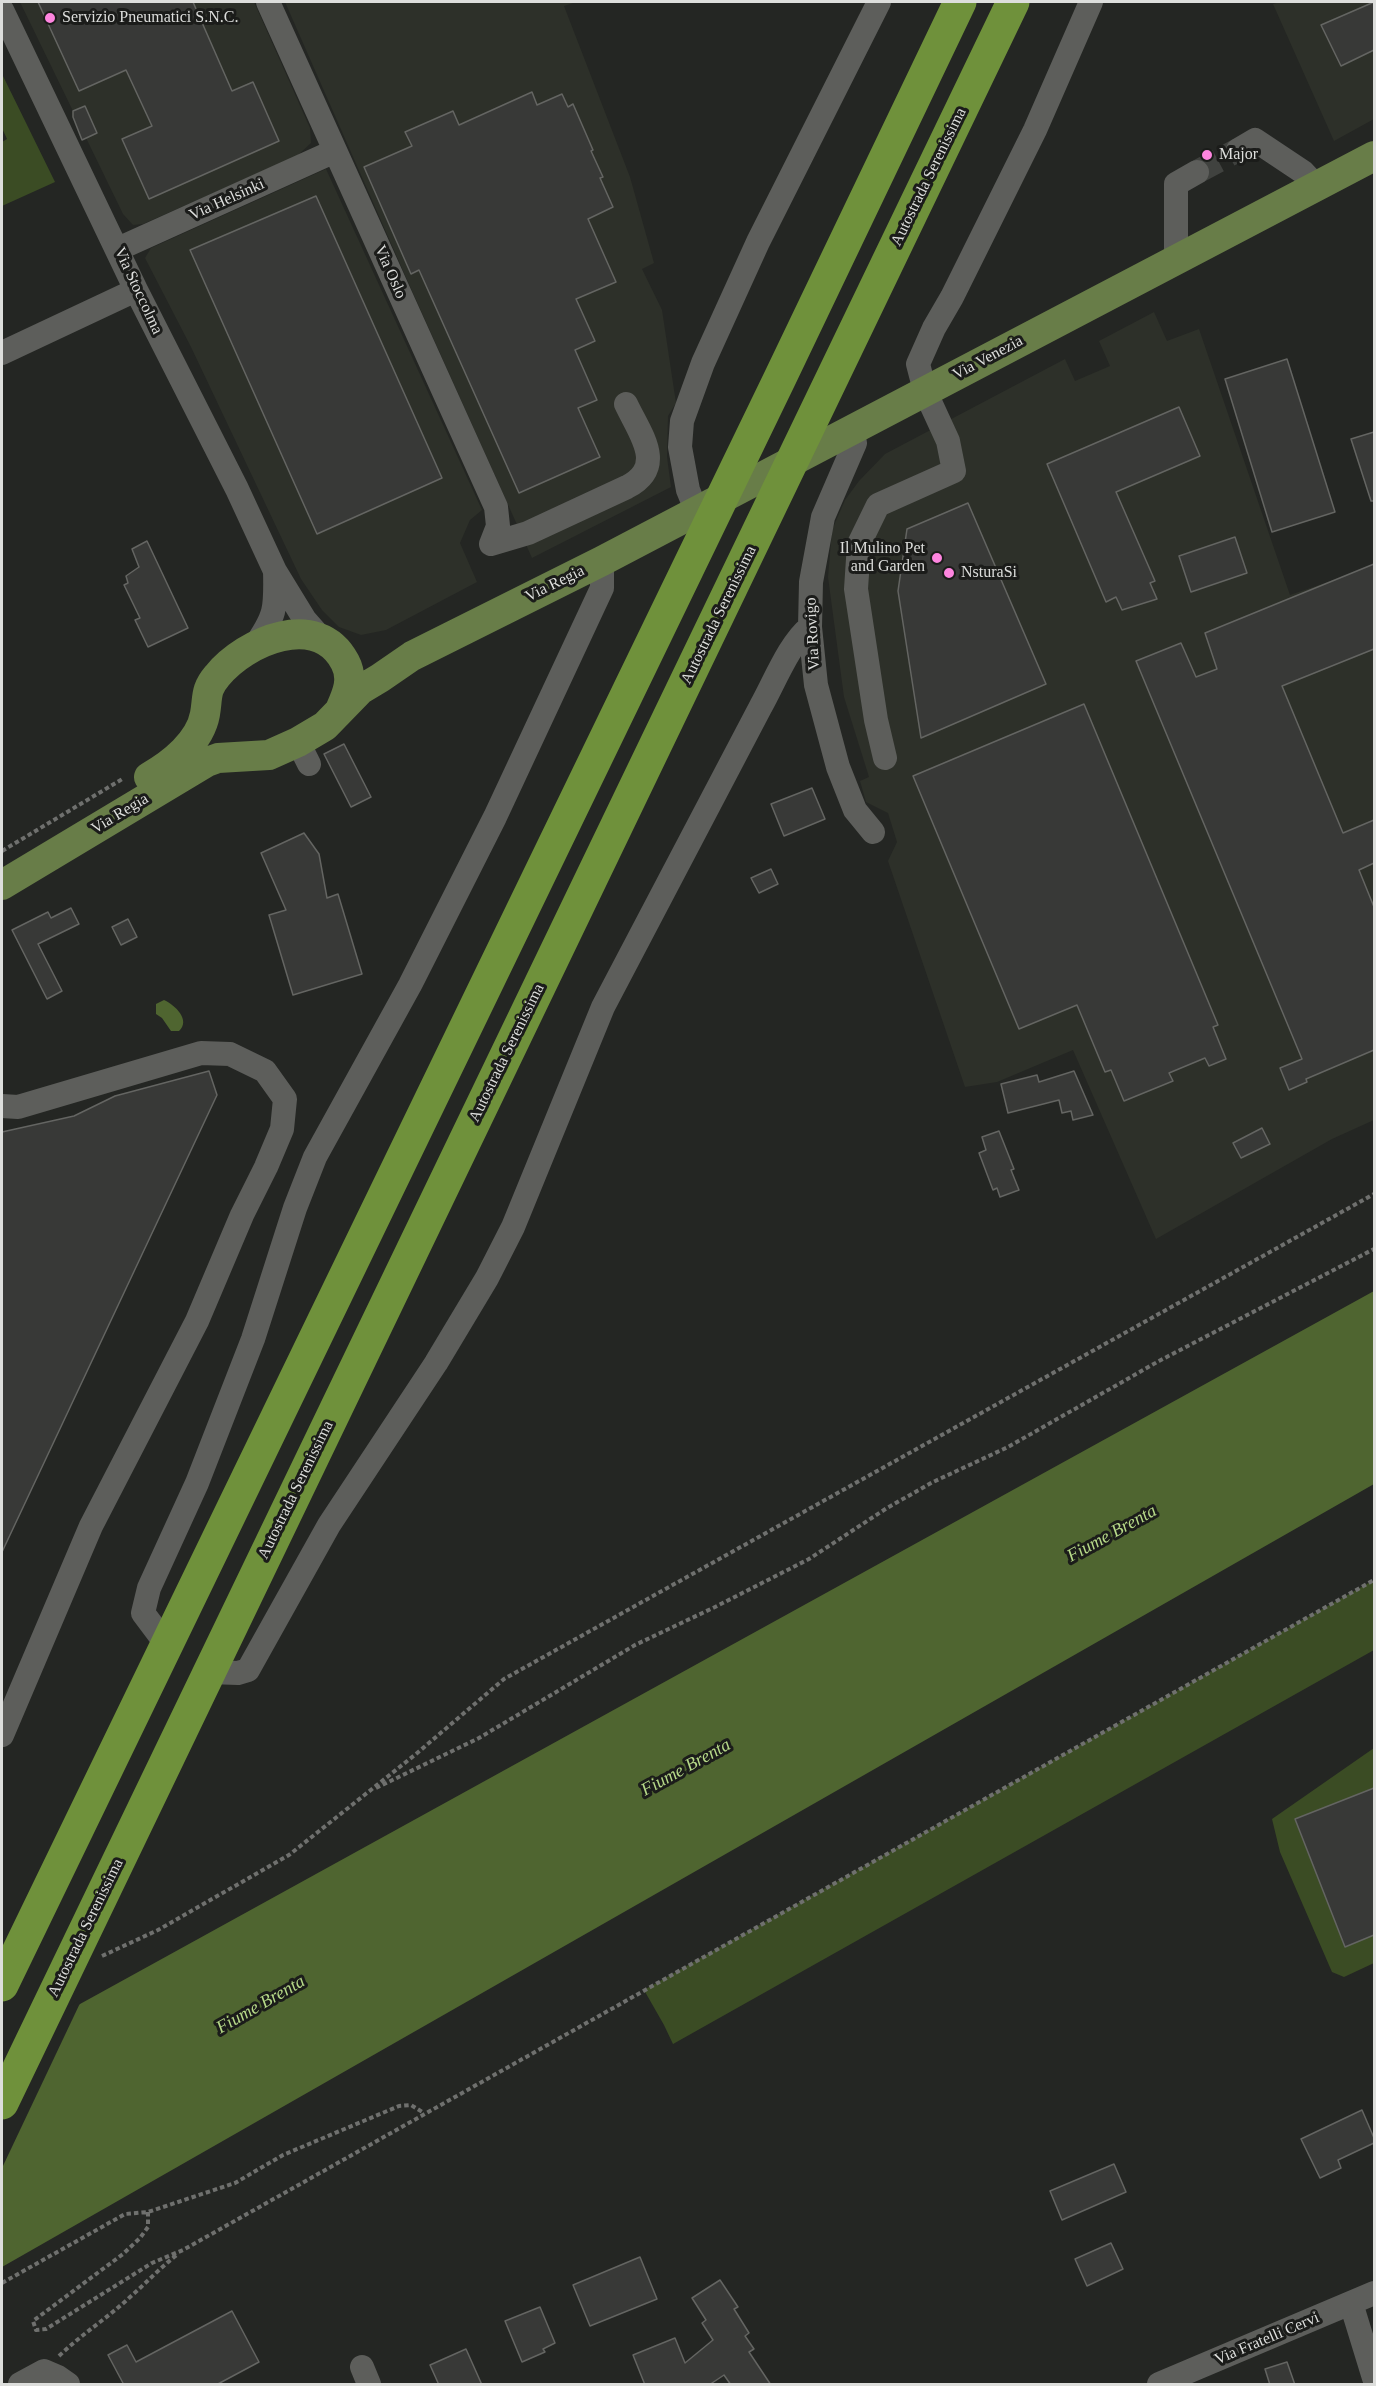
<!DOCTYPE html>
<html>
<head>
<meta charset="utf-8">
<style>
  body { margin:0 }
  #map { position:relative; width:1376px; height:2386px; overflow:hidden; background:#242623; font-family:Georgia,serif }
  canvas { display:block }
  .frame { position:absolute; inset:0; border:3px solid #dddedc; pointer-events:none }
</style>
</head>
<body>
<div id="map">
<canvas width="1376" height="2386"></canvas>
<div class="frame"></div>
</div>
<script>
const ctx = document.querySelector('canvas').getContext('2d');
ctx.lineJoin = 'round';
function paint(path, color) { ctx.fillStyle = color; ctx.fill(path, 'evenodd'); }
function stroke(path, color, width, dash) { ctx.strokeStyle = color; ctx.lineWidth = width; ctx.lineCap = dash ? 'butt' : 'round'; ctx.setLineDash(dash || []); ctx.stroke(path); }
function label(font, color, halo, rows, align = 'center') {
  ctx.font = font + ' Georgia,serif'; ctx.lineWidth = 6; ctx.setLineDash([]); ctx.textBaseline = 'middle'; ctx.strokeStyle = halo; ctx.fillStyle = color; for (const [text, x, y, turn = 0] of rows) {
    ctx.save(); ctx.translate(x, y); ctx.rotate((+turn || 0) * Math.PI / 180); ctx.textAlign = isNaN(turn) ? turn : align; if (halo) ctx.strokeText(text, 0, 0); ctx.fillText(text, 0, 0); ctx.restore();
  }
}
const built = new Path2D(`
  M 20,2 L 254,2 L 310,128 L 311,143 L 297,156 L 143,224 L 133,225 L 123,214 Z
  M 285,2 L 576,2 L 564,6 L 630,177 L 654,263 L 642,269 L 662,310 L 676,403 L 668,416 L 667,457 L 671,487 L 532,558 L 408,282 Z
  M 1280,2 L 1374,2 L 1374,119 L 1334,141 L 1273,4 Z
  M 326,169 L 482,510 L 470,520 L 460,543 L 477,582 L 386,630 L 361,635 L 339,627 L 322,610 L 301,579 L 191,347 L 145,258 L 151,248 Z
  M 1154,312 L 1167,341 L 1199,329 L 1290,595 L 1374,566 L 1374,1120 L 1332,1139 L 1156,1239 L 1073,1050 L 997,1082 L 965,1087 L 888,861 L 897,842 L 888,813 L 866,802 L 860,781 L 869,777 L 844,697 L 828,577 L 832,530 L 845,500 L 859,481 L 885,454 L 1065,359 L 1075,381 L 1110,366 L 1099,341 Z`);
const green = new Path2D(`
  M 2,74 L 55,182 L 2,206 L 2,142 L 7,139 L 2,128 Z
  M 1374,1580 L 1374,1650 L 673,2044 L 664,2025 L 644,1990 Z
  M 1374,1748 L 1374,1963 L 1344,1977 L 1332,1972 L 1280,1852 L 1272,1819 Z`);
const water = new Path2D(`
  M 164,1000 C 175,1005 191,1020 179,1031 L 171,1031 L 162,1018 L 156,1014 L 156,1004 Z
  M 1374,1291 L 1374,1484 L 2,2267 L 2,2047 Z`);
const pier = new Path2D(`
  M 82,1999 L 2,2168 L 2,2044 Z`);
const building = new Path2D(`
  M 38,2 L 193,2 L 232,91 L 253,82 L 279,141 L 149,199 L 122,139 L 152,126 L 126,70 L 79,91 Z
  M 1374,2 L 1374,50 L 1341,66 L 1321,25 Z
  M 532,92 L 537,105 L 562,94 L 568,107 L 573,104 L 593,150 L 591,151 L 603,177 L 600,178 L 613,207 L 588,219 L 616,282 L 576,299 L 595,341 L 575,350 L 597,400 L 578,408 L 600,457 L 519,493 L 419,270 L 411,274 L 364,167 L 412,146 L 405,132 L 453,111 L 459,125 Z
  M 85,106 L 97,133 L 82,140 L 73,117 L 73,111 Z
  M 316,196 L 442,478 L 317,534 L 190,250 Z
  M 1287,359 L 1335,512 L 1272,532 L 1225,379 Z
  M 1179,407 L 1200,456 L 1116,492 L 1155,581 L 1150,583 L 1157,599 L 1122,610 L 1116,597 L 1106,602 L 1047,464 Z
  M 1374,432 L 1374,501 L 1371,501 L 1351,439 Z
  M 968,503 L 1046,684 L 921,738 L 898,591 L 907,529 Z
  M 1235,537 L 1247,573 L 1191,592 L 1179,556 Z
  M 147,541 L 188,628 L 148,647 L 135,620 L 140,618 L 124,585 L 128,583 L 126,576 L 139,567 L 132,549 Z
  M 1374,564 L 1374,649 L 1282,686 L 1343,833 L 1374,820 L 1374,863 L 1359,870 L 1374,907 L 1374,1050 L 1306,1079 L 1307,1082 L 1289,1090 L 1280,1068 L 1302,1059 L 1136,661 L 1181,643 L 1196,677 L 1217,669 L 1205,633 Z
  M 1084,704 L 1218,1025 L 1213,1027 L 1226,1059 L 1209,1066 L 1205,1058 L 1169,1073 L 1173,1081 L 1124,1101 L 1111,1070 L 1105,1072 L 1077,1005 L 1019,1029 L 913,776 Z
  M 344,744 L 371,797 L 351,807 L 324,754 Z
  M 812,788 L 825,819 L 784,836 L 771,804 Z
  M 304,833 L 319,854 L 327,898 L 338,894 L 362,974 L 293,995 L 269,915 L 286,910 L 261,853 Z
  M 771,869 L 778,884 L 759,893 L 751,878 Z
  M 71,908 L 79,924 L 38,944 L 62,991 L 47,999 L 12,930 L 48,912 L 51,918 Z
  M 128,919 L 137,937 L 121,945 L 112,927 Z
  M 209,1071 L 217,1095 L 2,1552 L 2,1132 L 74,1116 L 115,1096 Z
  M 1074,1071 L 1093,1115 L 1073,1120 L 1071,1111 L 1062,1113 L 1059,1100 L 1008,1113 L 1001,1084 L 1037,1075 L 1039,1082 Z
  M 1262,1128 L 1270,1144 L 1241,1158 L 1233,1143 Z
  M 999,1131 L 1014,1169 L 1011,1170 L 1019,1190 L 1000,1197 L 997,1188 L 993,1190 L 979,1153 L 986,1150 L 982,1137 Z
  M 1374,1788 L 1374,1935 L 1345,1947 L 1295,1819 Z
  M 1362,2110 L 1374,2138 L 1374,2143 L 1338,2160 L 1341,2168 L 1320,2178 L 1301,2139 Z
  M 1114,2164 L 1126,2192 L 1062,2220 L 1050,2191 Z
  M 1111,2243 L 1123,2269 L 1087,2286 L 1075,2259 Z
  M 640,2257 L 657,2299 L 590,2326 L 573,2285 Z
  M 720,2280 L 738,2307 L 734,2309 L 749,2333 L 745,2336 L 754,2349 L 749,2352 L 771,2385 L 731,2385 L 724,2375 L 709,2385 L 645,2385 L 633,2355 L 675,2338 L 685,2363 L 713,2340 L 702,2323 L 706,2320 L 692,2298 Z
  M 540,2307 L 555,2343 L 543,2349 L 545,2352 L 522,2362 L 505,2321 Z
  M 232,2311 L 259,2362 L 216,2385 L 124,2385 L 108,2355 L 127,2345 L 136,2362 Z
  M 466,2349 L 482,2385 L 439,2385 L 430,2365 Z
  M 1287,2362 L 1295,2385 L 1270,2385 L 1265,2369 Z`);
const minorTunnel = new Path2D(`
  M 1197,172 L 1238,150`);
const path = new Path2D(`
  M 2,851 L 124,778
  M 376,1788 L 479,1738 L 635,1645 L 715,1607 L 809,1559 L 887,1508 L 933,1482 L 1008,1447 L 1159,1361 L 1374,1249
  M 102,1956 L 158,1930 L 289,1855 L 416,1754 L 504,1679 L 1374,1194
  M 148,2212 L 148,2227 L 140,2238 L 123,2254 L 33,2321 L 36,2330 L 46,2329 L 152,2263 L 183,2250 L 1374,1580
  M 2,2283 L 125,2214 L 148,2212 L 235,2183 L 283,2155 L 399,2106 L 411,2105 L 424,2113
  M 59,2356 C 82,2334 106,2319 129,2298 C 146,2283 161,2267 178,2254`);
const minor = new Path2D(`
  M 268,2 L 496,507 L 498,526 L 491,544
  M 2,10 L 136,290 L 237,489 L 275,571 L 305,620 L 320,637
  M 1238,150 L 1255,140 L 1303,172 L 1317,187
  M 118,249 L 335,151
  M 1176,260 L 1176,184 L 1197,172
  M 2,353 L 136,290
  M 850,432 L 855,443 L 823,517 L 811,582 L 810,627 L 816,685 L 838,767 L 855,810 L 873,832
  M 697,512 L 688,490 L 680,447 L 682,421 L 703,363 L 758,242 L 879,2
  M 491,544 L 528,533 L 627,487 C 667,466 640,434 626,404
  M 254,647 C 276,616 276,608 275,571
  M 298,742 L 309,764
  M 885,758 L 876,720 L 856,589 L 859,544 L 878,505 L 954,471 L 948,441 L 925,391 L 918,364 L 934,328 L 952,297 L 1035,130 L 1091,2
  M 2,1106 L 18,1107 L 201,1053 L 230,1054 L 265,1071 L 285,1099 L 282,1129 L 266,1167 L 242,1215 L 197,1321 L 91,1526 L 2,1735
  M 167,1645 L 143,1613 L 149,1588 L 197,1483 L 253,1339 L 295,1208 L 315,1157 L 410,985 L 495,817 L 602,588 L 602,561
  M 209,1672 L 238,1673 L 248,1670 L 329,1525 L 436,1363 L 487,1278 L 513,1227 L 603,1007 L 761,706 C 774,683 790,642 810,627
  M 1351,2303 L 1374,2378
  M 362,2367 L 369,2384
  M 20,2384 L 44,2371 L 58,2377 L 68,2384
  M 1159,2384 L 1374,2293`);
const major = new Path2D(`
  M 149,777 C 172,764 200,742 205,714 C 208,697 205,690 217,676 C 245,641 318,610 345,662 C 354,679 347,694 340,710
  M 2,885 L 207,762 L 218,758 L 269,755 L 298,742 L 325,726 L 360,690 L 380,678 L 412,656 L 602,561 L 1374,156`);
const highway = new Path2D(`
  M 2,1985 L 780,378 L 960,2
  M 2,2103 L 1013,2`);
const markers = [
  [50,18,6,"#fe85df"],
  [1207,155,6,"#fe85df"],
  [937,558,6,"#fe85df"],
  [949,573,6,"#fe85df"]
];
const poiNames = [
  ["Servizio Pneumatici S.N.C.",62,18],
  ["Major",1219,155],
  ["Il Mulino Pet",925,549,"right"],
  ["and Garden",925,567,"right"],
  ["NsturaSi",961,573]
];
const streetNames = [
  ["Autostrada Serenissima",929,177,-64],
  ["Via Helsinki",227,200,-24],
  ["Via Oslo",390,272,66],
  ["Via Stoccolma",138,291,65],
  ["Via Venezia",988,358,-28],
  ["Via Regia",555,584,-26],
  ["Autostrada Serenissima",719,615,-64],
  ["Via Rovigo",813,634,-93],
  ["Via Regia",120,814,-31],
  ["Autostrada Serenissima",507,1053,-64],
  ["Autostrada Serenissima",296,1490,-64],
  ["Autostrada Serenissima",86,1928,-64],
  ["Via Fratelli Cervi",1267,2339,-23]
];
const waterNames = [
  ["Fiume Brenta",1112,1534,-29],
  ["Fiume Brenta",686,1768,-29],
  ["Fiume Brenta",261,2005,-30]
];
paint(built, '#2d3029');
paint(green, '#3b4c24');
paint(water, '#4f6530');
paint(pier, '#242623');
paint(building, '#383937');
stroke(building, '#646562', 1.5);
stroke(minorTunnel, '#40423f', 24, [24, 12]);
stroke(path, '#6f706e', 4, [4.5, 3]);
stroke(minor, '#5d5e5b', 24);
stroke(major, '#687d48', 30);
stroke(highway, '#6f913b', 33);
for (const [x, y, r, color] of markers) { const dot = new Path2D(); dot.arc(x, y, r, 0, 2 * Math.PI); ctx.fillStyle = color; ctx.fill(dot); stroke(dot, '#1b1c1a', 2); }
label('16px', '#dddedc', '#1b1c1a', poiNames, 'left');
label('16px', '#dddedc', '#1b1c1a', streetNames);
label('italic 18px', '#b6d988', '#1b1c1a', waterNames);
</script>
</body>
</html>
